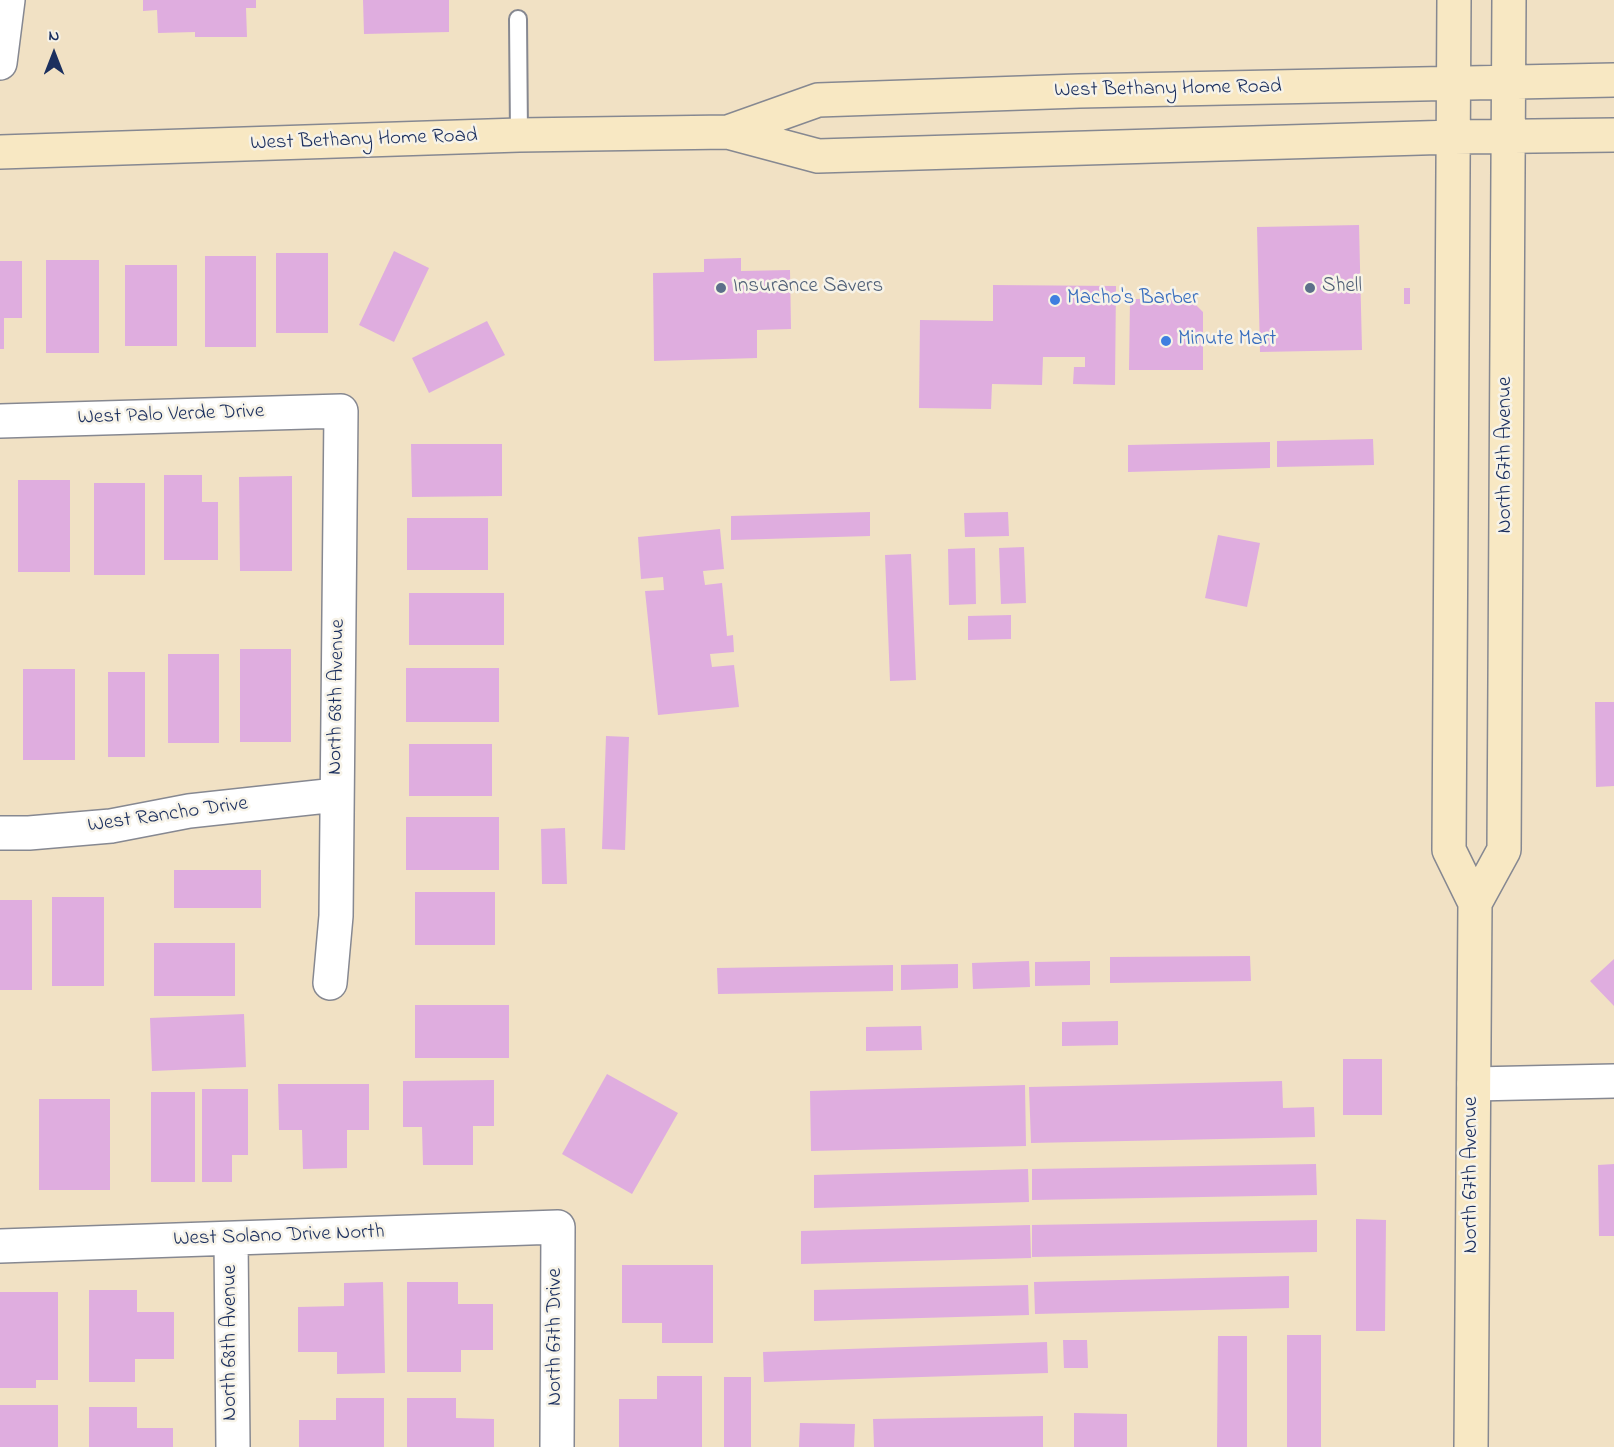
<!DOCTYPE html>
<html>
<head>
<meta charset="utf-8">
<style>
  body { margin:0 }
  #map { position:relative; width:1614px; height:1447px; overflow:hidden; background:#f1e1c4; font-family:"Indie Flower",sans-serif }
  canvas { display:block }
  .north { position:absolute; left:24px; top:24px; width:60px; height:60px; -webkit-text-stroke:4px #f7f3e8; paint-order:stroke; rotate:0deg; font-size:16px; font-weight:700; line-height:24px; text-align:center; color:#1b2f5e }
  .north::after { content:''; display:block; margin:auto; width:21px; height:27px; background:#1b2f5e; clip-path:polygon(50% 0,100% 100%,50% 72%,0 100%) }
</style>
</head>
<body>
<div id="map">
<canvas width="1614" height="1447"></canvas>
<div class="north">N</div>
</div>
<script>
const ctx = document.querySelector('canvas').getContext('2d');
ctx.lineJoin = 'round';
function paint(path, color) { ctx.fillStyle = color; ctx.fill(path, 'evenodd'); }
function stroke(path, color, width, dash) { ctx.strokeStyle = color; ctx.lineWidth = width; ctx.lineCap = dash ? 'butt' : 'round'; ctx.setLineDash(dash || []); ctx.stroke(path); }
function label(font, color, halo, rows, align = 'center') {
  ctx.font = font + ' "Indie Flower",sans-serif'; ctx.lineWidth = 5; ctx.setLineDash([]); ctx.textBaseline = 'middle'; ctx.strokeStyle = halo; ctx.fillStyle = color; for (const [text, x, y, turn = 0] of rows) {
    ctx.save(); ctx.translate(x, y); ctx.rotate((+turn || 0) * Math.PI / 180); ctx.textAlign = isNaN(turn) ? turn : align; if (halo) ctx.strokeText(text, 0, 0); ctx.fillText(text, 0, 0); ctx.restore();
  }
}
const building = new Path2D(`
  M 143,0 L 256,0 L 256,8 L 246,8 L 247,37 L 195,37 L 195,32 L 158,33 L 157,10 L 143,11 Z
  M 363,0 L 449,0 L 449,32 L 364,34 Z
  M 1359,225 L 1362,350 L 1260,352 L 1257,227 Z
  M 394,251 L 429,268 L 394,342 L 359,325 Z
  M 276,253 L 328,253 L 328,333 L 276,333 Z
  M 205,256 L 256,256 L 256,347 L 205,347 Z
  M 741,258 L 741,271 L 790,270 L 791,329 L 757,330 L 757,358 L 654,361 L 653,273 L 704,272 L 704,259 Z
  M 46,260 L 99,260 L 99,353 L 46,353 Z
  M 0,261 L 22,261 L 22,318 L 4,318 L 4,349 L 0,349 Z
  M 125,265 L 177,265 L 177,346 L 125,346 Z
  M 993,285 L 1116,286 L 1115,385 L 1073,384 L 1074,367 L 1085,367 L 1085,357 L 1043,357 L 1042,385 L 992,384 L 991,409 L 919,408 L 920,320 L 993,321 Z
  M 1404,288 L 1410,288 L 1410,304 L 1404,304 Z
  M 1130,299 L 1190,299 L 1203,312 L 1203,370 L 1129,370 Z
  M 487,321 L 505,355 L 429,393 L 412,358 Z
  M 1373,439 L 1374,465 L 1277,467 L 1277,441 Z
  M 1270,442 L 1270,468 L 1128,472 L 1128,445 Z
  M 411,444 L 502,444 L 502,496 L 412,497 Z
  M 164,475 L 202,475 L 202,502 L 218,502 L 218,560 L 164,560 Z
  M 292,476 L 292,571 L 240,571 L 239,477 Z
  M 18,480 L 70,480 L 70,572 L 18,572 Z
  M 94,483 L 145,483 L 145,575 L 94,575 Z
  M 870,512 L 870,536 L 731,540 L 731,516 Z
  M 1008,512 L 1009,536 L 965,537 L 964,513 Z
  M 407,518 L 488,518 L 488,570 L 407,570 Z
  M 720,529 L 724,569 L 703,571 L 705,585 L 722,583 L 727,636 L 733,635 L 734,652 L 710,654 L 712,667 L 734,665 L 739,707 L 658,715 L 645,591 L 664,590 L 663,577 L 641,579 L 638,537 Z
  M 1218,535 L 1260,543 L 1247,607 L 1205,598 Z
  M 1024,547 L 1026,603 L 1001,604 L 999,548 Z
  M 975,548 L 976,604 L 949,605 L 948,549 Z
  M 911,554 L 916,680 L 890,681 L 885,555 Z
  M 409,593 L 504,593 L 504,645 L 409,645 Z
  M 1011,615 L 1011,639 L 968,640 L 968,616 Z
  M 240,649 L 291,649 L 291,742 L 240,742 Z
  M 168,654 L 219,654 L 219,743 L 168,743 Z
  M 406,668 L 499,668 L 499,722 L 406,722 Z
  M 23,669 L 75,669 L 75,760 L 23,760 Z
  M 108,672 L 145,672 L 145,757 L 108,757 Z
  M 1595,702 L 1614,702 L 1614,786 L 1596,787 Z
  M 606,736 L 629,737 L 625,850 L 602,849 Z
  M 409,744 L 492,744 L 492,796 L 409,796 Z
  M 406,817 L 499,817 L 499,870 L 406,870 Z
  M 565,828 L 567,884 L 542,884 L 541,829 Z
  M 174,870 L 261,870 L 261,908 L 174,908 Z
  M 415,892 L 495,892 L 495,945 L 415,945 Z
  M 52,897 L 104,897 L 104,986 L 52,986 Z
  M 0,900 L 32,900 L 32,990 L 0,990 Z
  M 154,943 L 235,943 L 235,996 L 154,996 Z
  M 1250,956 L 1251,981 L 1110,983 L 1110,957 Z
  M 1614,959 L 1614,1006 L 1590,981 Z
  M 1029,961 L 1030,987 L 973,989 L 972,963 Z
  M 1090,961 L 1090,985 L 1035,986 L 1035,962 Z
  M 958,964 L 958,988 L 901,990 L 901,965 Z
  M 893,965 L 893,991 L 718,994 L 717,968 Z
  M 415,1005 L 509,1005 L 509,1058 L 415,1058 Z
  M 244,1014 L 246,1067 L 152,1071 L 150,1018 Z
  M 1118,1021 L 1118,1045 L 1062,1046 L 1062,1022 Z
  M 921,1026 L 922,1050 L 866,1051 L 866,1027 Z
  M 1343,1059 L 1382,1059 L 1382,1115 L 1343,1115 Z
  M 607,1074 L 678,1113 L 632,1194 L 562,1154 Z
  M 494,1080 L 494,1126 L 473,1126 L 473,1165 L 423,1165 L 422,1127 L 403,1127 L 403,1081 Z
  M 1282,1081 L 1283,1108 L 1314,1107 L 1315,1137 L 1031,1143 L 1029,1087 Z
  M 278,1084 L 369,1084 L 369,1130 L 347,1130 L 347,1168 L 303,1169 L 302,1130 L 279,1130 Z
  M 1025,1085 L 1026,1146 L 811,1151 L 810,1091 Z
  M 202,1089 L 248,1089 L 248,1155 L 232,1155 L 232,1182 L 202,1182 Z
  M 151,1092 L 195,1092 L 195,1182 L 151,1182 Z
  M 39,1099 L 110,1099 L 110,1190 L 39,1190 Z
  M 1316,1164 L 1317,1195 L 1032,1200 L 1032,1169 Z
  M 1614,1164 L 1614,1236 L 1599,1236 L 1598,1165 Z
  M 1028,1169 L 1029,1202 L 814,1208 L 814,1175 Z
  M 1356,1219 L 1386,1220 L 1385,1331 L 1356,1331 Z
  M 1317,1220 L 1317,1252 L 1032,1257 L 1032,1225 Z
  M 1030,1225 L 1031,1258 L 801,1264 L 801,1231 Z
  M 622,1265 L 713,1265 L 713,1343 L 662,1343 L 662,1323 L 622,1323 Z
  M 1289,1276 L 1289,1308 L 1035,1314 L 1034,1282 Z
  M 383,1282 L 385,1373 L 337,1374 L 337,1352 L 298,1352 L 298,1307 L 344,1306 L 344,1283 Z
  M 407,1282 L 458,1282 L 458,1304 L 493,1304 L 493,1350 L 461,1350 L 461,1372 L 407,1372 Z
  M 1028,1285 L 1029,1315 L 814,1321 L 814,1290 Z
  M 89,1290 L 137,1290 L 137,1312 L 174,1312 L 174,1359 L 135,1359 L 135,1382 L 89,1382 Z
  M 0,1292 L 58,1292 L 58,1380 L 36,1380 L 36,1388 L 0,1388 Z
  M 1287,1335 L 1321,1335 L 1321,1447 L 1287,1447 Z
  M 1218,1336 L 1247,1336 L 1247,1447 L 1217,1447 Z
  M 1063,1340 L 1087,1340 L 1088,1368 L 1064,1368 Z
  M 1047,1342 L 1048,1373 L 764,1382 L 763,1352 Z
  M 657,1376 L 702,1376 L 702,1447 L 619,1447 L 619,1399 L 657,1399 Z
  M 724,1377 L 751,1377 L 751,1447 L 724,1447 Z
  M 336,1398 L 384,1398 L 384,1447 L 299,1447 L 299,1420 L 336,1420 Z
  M 407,1398 L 456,1398 L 456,1418 L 494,1419 L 494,1447 L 407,1447 Z
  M 0,1405 L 58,1405 L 58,1447 L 0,1447 Z
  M 89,1407 L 137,1407 L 137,1428 L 173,1428 L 173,1447 L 89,1447 Z
  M 1074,1413 L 1127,1414 L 1127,1447 L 1074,1447 Z
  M 1043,1416 L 1043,1447 L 874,1447 L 873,1419 Z
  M 800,1423 L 855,1424 L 854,1447 L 799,1447 Z`);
const lane = new Path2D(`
  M 518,19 L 519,135`);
const street = new Path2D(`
  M 0,63 L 8,0
  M 0,421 L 341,411 L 336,916 L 330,983
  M 0,833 L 29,833 L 111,826 L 189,811 L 336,795
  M 1474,1084 L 1614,1081
  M 231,1239 L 233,1447
  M 0,1246 L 558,1227 L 557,1447`);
const secondary = new Path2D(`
  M 1454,0 L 1449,850 L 1475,903 L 1471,1447
  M 728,132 L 818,100 L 1079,91 L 1614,80
  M 0,152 L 519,135 L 728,132 L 818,156 L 1454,137 L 1614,135
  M 1475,903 L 1504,850 L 1509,0`);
const markers = [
  [721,288,6,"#5c6f8a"],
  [1310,288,6,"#5c6f8a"],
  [1055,300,6,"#3f7fe0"],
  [1166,341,6,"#3f7fe0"]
];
const streetNames = [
  ["West Bethany Home Road",1168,90,-1],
  ["West Bethany Home Road",364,141,-2],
  ["West Palo Verde Drive",171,416,-2],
  ["North 67th Avenue",1507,455,-90],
  ["North 68th Avenue",338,697,-89],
  ["West Rancho Drive",168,816,-8],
  ["North 67th Avenue",1473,1175,-90],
  ["West Solano Drive North",279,1237,-2],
  ["North 67th Drive",557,1337,-90],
  ["North 68th Avenue",232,1343,-90]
];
const serviceNames = [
  ["Insurance Savers",733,288],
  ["Shell",1322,288]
];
const shopNames = [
  ["Macho's Barber",1067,300],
  ["Minute Mart",1178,341]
];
paint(building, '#dfaddf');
stroke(lane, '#868891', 20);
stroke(street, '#868891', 36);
stroke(secondary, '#868891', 36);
stroke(lane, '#fff', 16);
stroke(street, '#fff', 33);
stroke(secondary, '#f8e8c3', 33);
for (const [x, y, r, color] of markers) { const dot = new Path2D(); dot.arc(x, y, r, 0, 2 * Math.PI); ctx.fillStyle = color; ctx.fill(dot); stroke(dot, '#f7f3e8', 2); }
label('21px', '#1b2f5e', '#f7f3e8', streetNames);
label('21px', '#4e5e75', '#f7f3e8', serviceNames, 'left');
label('21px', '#366cbe', '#f7f3e8', shopNames, 'left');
</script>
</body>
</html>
